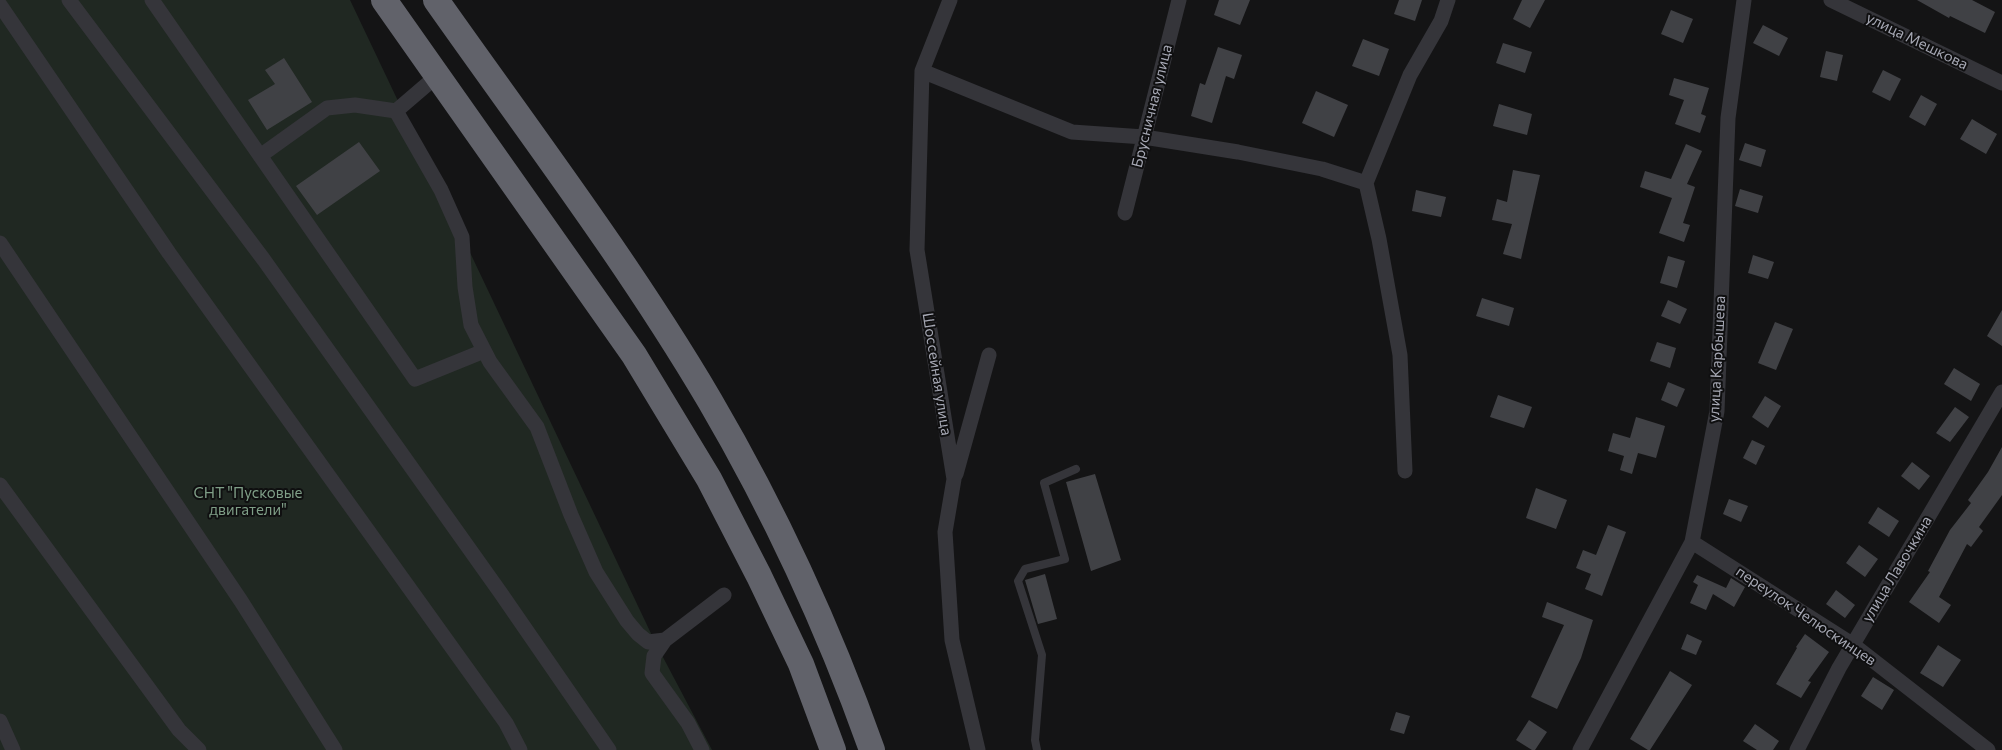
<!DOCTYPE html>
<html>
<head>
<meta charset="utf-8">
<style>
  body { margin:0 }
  canvas { display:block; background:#141415 }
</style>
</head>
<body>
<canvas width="2002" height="750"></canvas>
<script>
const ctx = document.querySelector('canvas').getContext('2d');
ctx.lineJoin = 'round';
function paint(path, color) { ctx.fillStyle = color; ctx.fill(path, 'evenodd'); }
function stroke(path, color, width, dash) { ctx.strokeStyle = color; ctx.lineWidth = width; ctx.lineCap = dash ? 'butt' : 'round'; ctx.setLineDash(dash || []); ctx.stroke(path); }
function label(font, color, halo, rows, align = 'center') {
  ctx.font = font + ' Commissioner,sans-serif'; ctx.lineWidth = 4; ctx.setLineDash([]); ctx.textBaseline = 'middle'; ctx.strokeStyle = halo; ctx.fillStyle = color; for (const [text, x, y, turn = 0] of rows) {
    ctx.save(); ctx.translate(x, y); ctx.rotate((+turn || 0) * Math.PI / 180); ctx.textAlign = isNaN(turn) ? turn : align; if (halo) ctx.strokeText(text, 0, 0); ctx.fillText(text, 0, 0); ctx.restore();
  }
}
const green = new Path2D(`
  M 0,0 L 350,0 L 656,644 L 712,750 L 0,750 Z`);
const building = new Path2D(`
  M 1219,0 L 1250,0 L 1240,25 L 1214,15 Z
  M 1399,0 L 1422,0 L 1415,21 L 1394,14 Z
  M 1522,0 L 1545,0 L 1530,28 L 1513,19 Z
  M 1917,0 L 1972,0 L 1995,12 L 1985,33 L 1950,16 L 1949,18 Z
  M 1671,10 L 1693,19 L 1683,43 L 1661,34 Z
  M 1763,25 L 1788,38 L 1779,56 L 1753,43 Z
  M 1363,39 L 1389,49 L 1379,76 L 1352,66 Z
  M 1503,43 L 1532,52 L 1525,73 L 1496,63 Z
  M 1218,47 L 1242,55 L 1234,79 L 1226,76 L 1212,123 L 1191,116 L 1200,83 L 1205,85 Z
  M 1826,51 L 1843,55 L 1837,81 L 1820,77 Z
  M 284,58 L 312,102 L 267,130 L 248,100 L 275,84 L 265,70 Z
  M 1883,70 L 1901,79 L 1890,101 L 1872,92 Z
  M 1674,78 L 1709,88 L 1701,114 L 1706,116 L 1700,133 L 1675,124 L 1684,100 L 1669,95 Z
  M 1316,91 L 1348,105 L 1334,137 L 1302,123 Z
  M 1921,95 L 1937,104 L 1925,126 L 1909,117 Z
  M 1499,104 L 1532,114 L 1527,135 L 1493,126 Z
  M 1972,119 L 1997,134 L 1986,154 L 1960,139 Z
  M 359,142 L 380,171 L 317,215 L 296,186 Z
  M 1745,143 L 1766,150 L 1761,167 L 1739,160 Z
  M 1686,144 L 1702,151 L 1687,184 L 1695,187 L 1683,223 L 1690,225 L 1684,242 L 1659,233 L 1672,198 L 1640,187 L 1645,171 L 1671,179 Z
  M 1513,170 L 1540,175 L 1521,259 L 1503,254 L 1512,224 L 1492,220 L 1497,199 L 1507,202 Z
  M 1740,189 L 1763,196 L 1758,213 L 1735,206 Z
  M 1416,190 L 1446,197 L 1441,217 L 1412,211 Z
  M 1753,255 L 1774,262 L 1768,279 L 1748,273 Z
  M 1668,256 L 1685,261 L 1677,288 L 1660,283 Z
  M 1482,298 L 1514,308 L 1509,326 L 1476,316 Z
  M 1668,300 L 1687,309 L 1680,324 L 1661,316 Z
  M 2002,310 L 2002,346 L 1987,336 Z
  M 1775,322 L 1793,329 L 1776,370 L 1758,363 Z
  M 1657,342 L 1676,348 L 1670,368 L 1650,361 Z
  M 1954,368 L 1980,384 L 1971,401 L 1944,384 Z
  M 1668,382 L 1685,389 L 1677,407 L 1661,400 Z
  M 1498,395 L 1532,407 L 1524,428 L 1490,417 Z
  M 1765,396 L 1781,406 L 1768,428 L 1752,417 Z
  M 1955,407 L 1969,417 L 1950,442 L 1936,433 Z
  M 1636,417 L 1665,426 L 1656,458 L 1638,453 L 1632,474 L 1620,470 L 1624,456 L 1608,451 L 1613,433 L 1630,438 Z
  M 1752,440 L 1765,446 L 1756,465 L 1743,458 Z
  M 2002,447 L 2002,495 L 1979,527 L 1983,531 L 1971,547 L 1967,544 L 1939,597 L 1951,605 L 1939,623 L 1909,602 L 1930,572 L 1928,571 L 1950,530 L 1971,503 L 1968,500 L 1988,472 Z
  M 1912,462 L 1930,476 L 1919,490 L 1901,476 Z
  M 1095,474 L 1121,560 L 1091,571 L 1066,482 Z
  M 1536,488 L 1567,500 L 1556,529 L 1526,518 Z
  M 1729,499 L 1748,506 L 1741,522 L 1723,514 Z
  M 1878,507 L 1899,521 L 1889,537 L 1868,523 Z
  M 1608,525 L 1626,532 L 1602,596 L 1585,589 L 1591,574 L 1576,568 L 1583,550 L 1596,555 Z
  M 1859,545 L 1878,559 L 1865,577 L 1846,563 Z
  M 1045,574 L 1057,619 L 1038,624 L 1025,580 Z
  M 1697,575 L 1726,588 L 1731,578 L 1745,587 L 1734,607 L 1713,594 L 1706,610 L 1690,603 L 1698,585 L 1693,582 Z
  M 1836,590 L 1855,605 L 1845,618 L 1826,604 Z
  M 1547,602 L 1593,620 L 1581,658 L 1557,709 L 1531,697 L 1564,625 L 1542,617 Z
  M 1687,634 L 1702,641 L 1696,655 L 1681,649 Z
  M 1805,634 L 1829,652 L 1808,681 L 1811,682 L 1801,698 L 1776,684 L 1797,648 L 1796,647 Z
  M 1938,645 L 1961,660 L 1943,687 L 1920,673 Z
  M 1670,671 L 1692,685 L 1650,750 L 1648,750 L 1630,739 Z
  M 1873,677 L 1894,690 L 1882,710 L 1861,696 Z
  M 1396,712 L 1410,716 L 1404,734 L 1390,730 Z
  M 1529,720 L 1547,732 L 1535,750 L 1532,750 L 1516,740 Z
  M 1755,724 L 1779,741 L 1773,750 L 1757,750 L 1743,741 Z`);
const lane = new Path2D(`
  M 1037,750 L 1035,740 L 1042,655 L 1018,581 L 1025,569 L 1065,559 L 1044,483 L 1076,469`);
const street = new Path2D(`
  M 69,0 L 264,260 L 500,592 L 609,750
  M 152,0 L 415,379 L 484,351
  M 950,0 L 922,71 L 917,250 L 954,479 L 945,532 L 952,640 L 978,750
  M 1831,0 L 2002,83
  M 0,5 L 169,253 L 506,723 L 520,750
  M 922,71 L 1072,132 L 1144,137 L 1238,152 L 1322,169 L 1366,183 L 1410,75 L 1441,21 L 1448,0
  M 438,75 L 396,111 L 441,190 L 462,237 L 465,287 L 471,325 L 490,362 L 537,427 L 571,515 L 596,572 L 627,621 L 638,634 L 648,642 L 665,640
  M 260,156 L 327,108 L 355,105 L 396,111
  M 1366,183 L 1379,239 L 1400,355 L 1405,471
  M 1125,213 L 1179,0
  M 0,243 L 241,601 L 335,750
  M 956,474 L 989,355
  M 0,485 L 179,730 L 199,750
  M 1692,542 L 1852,644 L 1988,750
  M 0,721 L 13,750
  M 702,750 L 688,723 L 652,673 L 654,656 L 665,640 L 724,595
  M 1580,750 L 1692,542 L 1717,411 L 1728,118 L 1744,0
  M 1797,750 L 1839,668 L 2002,392`);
const highway = new Path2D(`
  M 384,0 L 634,355 L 709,479 L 759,576 L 801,664 L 833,750
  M 436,0 C 529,132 628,262 710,401 C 775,512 829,629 872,750`);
const streetNames = [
  ["улица Мешкова",1917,41,26],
  ["Брусничная улица",1152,106,-76],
  ["улица Карбышева",1717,359,-87],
  ["Шоссейная улица",937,374,81],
  ["улица Лавочкина",1897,569,-59],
  ["переулок Челюскинцев",1806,616,34]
];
const parkNames = [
  ["СНТ \"Пусковые",248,493],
  ["двигатели\"",248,510]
];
paint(green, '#202822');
paint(building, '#404145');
stroke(lane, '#35353a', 8);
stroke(street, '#35353a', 15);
stroke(highway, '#61626a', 26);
label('15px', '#a6a8b4', '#0f0f10', streetNames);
label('15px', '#7f9e87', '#0f0f10', parkNames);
</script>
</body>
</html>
